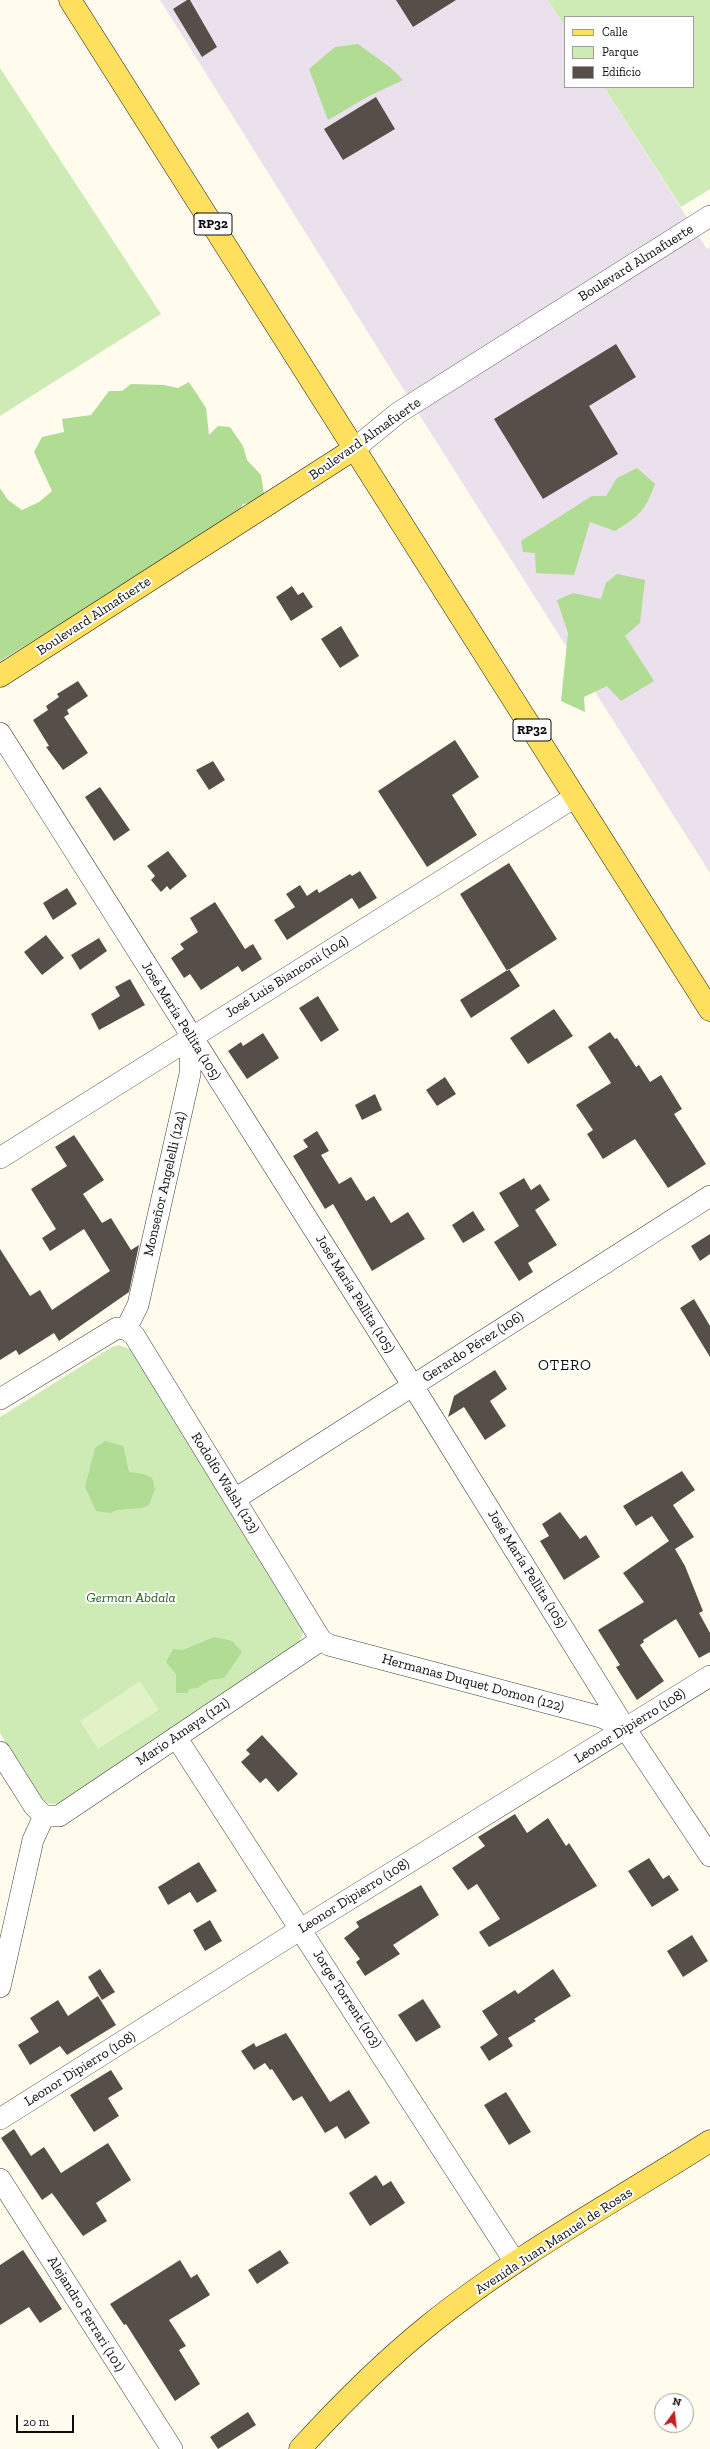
<!DOCTYPE html>
<html>
<head>
<meta charset="utf-8">
<style>
  body { margin:0 }
  #map { position:relative; width:710px; height:2449px; overflow:hidden; background:#fffced; font-family:"Zilla Slab",serif }
  canvas { display:block }
  .legend { position:absolute; left:564px; top:16px; width:130px; height:72px; box-sizing:border-box; background:#fff; border:1px solid #9e9e9e; margin:0; padding:5px 7px; list-style:none; font-size:12px; color:#0d0d0d }
  .legend li { display:flex; align-items:center; gap:8px; height:20px }
  .legend b { width:20px; border:1px solid #9e9e9e }
  .north { position:absolute; left:654px; top:2393px; width:40px; height:40px; box-sizing:border-box; background:#fff; border:1px solid #9e9e9e; border-radius:50%; rotate:15deg; font-size:11px; font-weight:700; line-height:16px; text-align:center; color:#0d0d0d }
  .north::after { content:''; display:block; margin:auto; width:14px; height:18px; background:#c2201f; clip-path:polygon(50% 0,100% 100%,50% 72%,0 100%) }
  .scale { position:absolute; left:16px; top:2415px; width:58px; height:18px; box-sizing:border-box; border:2px solid #0d0d0d; border-top:0; padding-left:5px; font-size:12px; line-height:14px; white-space:nowrap; color:#0d0d0d; -webkit-text-stroke:3px #fff; paint-order:stroke }
</style>
</head>
<body>
<div id="map">
<canvas width="710" height="2449"></canvas>
<ul class="legend">
<li><b style="height:5px;background:#fee05e"></b>Calle</li>
<li><b style="height:11px;background:#ceebb5"></b>Parque</li>
<li><b style="height:11px;background:#564f49"></b>Edificio</li>
</ul>
<div class="north">N</div>
<div class="scale">20 m</div>
</div>
<script>
const ctx = document.querySelector('canvas').getContext('2d');
ctx.lineJoin = 'round';
function paint(path, color) { ctx.fillStyle = color; ctx.fill(path, 'evenodd'); }
function stroke(path, color, width, dash) { ctx.strokeStyle = color; ctx.lineWidth = width; ctx.lineCap = dash ? 'butt' : 'round'; ctx.setLineDash(dash || []); ctx.stroke(path); }
function label(font, color, halo, rows, align = 'center') {
  ctx.font = font + ' "Zilla Slab",serif'; ctx.lineWidth = 4; ctx.setLineDash([]); ctx.textBaseline = 'middle'; ctx.strokeStyle = halo; ctx.fillStyle = color; for (const [text, x, y, turn = 0] of rows) {
    ctx.save(); ctx.translate(x, y); ctx.rotate((+turn || 0) * Math.PI / 180); ctx.textAlign = isNaN(turn) ? turn : align; if (halo) ctx.strokeText(text, 0, 0); ctx.fillText(text, 0, 0); ctx.restore();
  }
}
const industrial = new Path2D(`
  M 160,0 L 548,0 L 565,26 L 565,87 L 604,87 L 707,249 L 710,247 L 710,873 L 432,435 Z`);
const green = new Path2D(`
  M 548,0 L 710,0 L 710,189 L 681,207 L 604,87 L 693,87 L 693,17 L 565,17 L 565,26 Z
  M 0,68 L 161,314 L 0,416 Z
  M 119,1345 L 132,1350 L 302,1626 L 303,1633 L 299,1642 L 60,1803 C 50,1806 45,1802 38,1795 L 0,1733 L 0,1417 L 112,1347 Z`);
const forest = new Path2D(`
  M 358,44 L 391,68 L 403,80 L 369,96 L 328,120 L 309,69 L 335,47 Z
  M 189,382 L 206,408 L 209,435 L 218,426 L 230,427 L 243,446 L 247,460 L 261,475 L 264,494 L 255,503 L 243,504 L 237,514 L 225,523 L 0,661 L 0,488 L 8,500 L 22,510 L 39,502 L 52,491 L 34,452 L 42,437 L 64,432 L 62,419 L 91,415 L 109,391 L 122,391 L 131,384 L 164,385 L 178,388 Z
  M 637,468 L 655,484 C 645,511 639,516 615,531 L 590,522 L 574,575 L 536,573 L 535,553 L 523,552 L 521,541 L 592,496 L 606,496 L 617,478 Z
  M 617,574 L 645,580 L 640,623 L 625,636 L 654,681 L 621,701 L 607,686 L 584,697 L 585,712 L 561,701 L 568,633 L 557,600 L 573,593 L 601,599 L 606,583 Z
  M 105,1441 L 123,1446 L 129,1472 L 143,1474 L 152,1478 L 155,1489 L 149,1505 C 136,1512 121,1506 111,1513 L 96,1511 L 85,1487 L 95,1448 Z
  M 214,1637 L 232,1641 L 242,1652 L 224,1678 L 210,1680 L 197,1688 L 189,1689 L 187,1693 L 176,1693 L 176,1674 L 166,1662 L 173,1649 L 183,1650 Z`);
const pitch = new Path2D(`
  M 140,1681 L 159,1710 L 98,1749 L 80,1721 Z`);
const building = new Path2D(`
  M 187,0 L 190,0 L 217,47 L 202,57 L 173,9 Z
  M 396,0 L 456,0 L 413,27 Z
  M 376,97 L 395,129 L 343,160 L 324,129 Z
  M 616,344 L 636,377 L 589,406 L 618,454 L 543,499 L 494,419 Z
  M 292,586 L 298,595 L 303,592 L 313,607 L 291,621 L 276,597 Z
  M 341,626 L 359,656 L 340,668 L 321,639 Z
  M 78,681 L 88,696 L 67,710 L 69,714 L 64,717 L 88,753 L 63,770 L 46,747 L 49,746 L 33,720 L 48,710 L 46,706 L 59,697 L 57,694 Z
  M 455,740 L 479,777 L 452,795 L 477,835 L 427,867 L 378,791 Z
  M 213,761 L 225,780 L 209,790 L 196,770 Z
  M 100,787 L 130,830 L 114,841 L 85,797 Z
  M 168,851 L 187,876 L 170,890 L 167,886 L 161,892 L 151,880 L 155,876 L 147,866 Z
  M 509,863 L 557,939 L 507,971 L 460,894 Z
  M 360,871 L 377,898 L 359,909 L 352,898 L 287,940 L 274,920 L 295,907 L 286,894 L 300,885 L 307,896 L 317,889 L 319,893 L 350,874 L 352,876 Z
  M 67,888 L 77,904 L 53,920 L 43,903 Z
  M 215,902 L 245,949 L 253,944 L 262,959 L 242,972 L 238,966 L 201,990 L 190,974 L 184,978 L 171,958 L 184,949 L 180,944 L 198,932 L 190,918 Z
  M 46,935 L 64,958 L 42,975 L 24,952 Z
  M 99,938 L 107,951 L 80,970 L 71,955 Z
  M 509,969 L 520,986 L 471,1018 L 460,1000 Z
  M 130,979 L 145,1005 L 99,1030 L 91,1014 L 120,996 L 115,987 Z
  M 318,996 L 339,1030 L 321,1042 L 299,1008 Z
  M 554,1009 L 573,1036 L 528,1064 L 510,1038 Z
  M 610,1032 L 615,1039 L 617,1038 L 636,1067 L 639,1065 L 650,1082 L 661,1075 L 682,1109 L 674,1114 L 706,1164 L 668,1188 L 635,1139 L 603,1159 L 587,1134 L 593,1130 L 576,1105 L 611,1083 L 588,1047 Z
  M 263,1033 L 279,1058 L 247,1079 L 228,1051 L 241,1042 L 243,1046 Z
  M 445,1077 L 456,1094 L 437,1106 L 426,1090 Z
  M 375,1094 L 382,1110 L 362,1120 L 355,1105 Z
  M 317,1131 L 329,1151 L 321,1155 L 339,1184 L 351,1177 L 366,1201 L 374,1196 L 391,1223 L 408,1212 L 425,1239 L 372,1271 L 333,1204 L 325,1209 L 293,1156 L 308,1147 L 303,1140 Z
  M 74,1135 L 104,1180 L 83,1194 L 102,1223 L 111,1218 L 131,1250 L 139,1245 L 129,1292 L 59,1341 L 54,1333 L 19,1355 L 16,1350 L 0,1360 L 0,1249 L 30,1296 L 40,1290 L 52,1310 L 110,1271 L 84,1229 L 50,1251 L 42,1238 L 56,1229 L 31,1189 L 67,1166 L 55,1147 Z
  M 524,1178 L 531,1190 L 540,1184 L 550,1200 L 535,1210 L 557,1245 L 528,1263 L 533,1272 L 519,1281 L 494,1242 L 519,1226 L 499,1193 Z
  M 473,1211 L 485,1230 L 463,1243 L 452,1225 Z
  M 710,1234 L 710,1254 L 700,1261 L 691,1246 Z
  M 694,1299 L 710,1326 L 710,1357 L 680,1308 Z
  M 495,1370 L 507,1389 L 490,1401 L 506,1426 L 485,1440 L 464,1407 L 448,1417 L 454,1396 Z
  M 682,1471 L 695,1490 L 673,1505 L 694,1537 L 675,1549 L 685,1566 L 703,1611 L 699,1613 L 710,1633 L 710,1652 L 699,1658 L 676,1619 L 643,1640 L 644,1642 L 640,1645 L 664,1681 L 637,1700 L 616,1667 L 620,1665 L 598,1630 L 644,1602 L 623,1573 L 669,1541 L 652,1516 L 636,1526 L 623,1506 Z
  M 560,1512 L 580,1539 L 586,1535 L 600,1557 L 564,1580 L 540,1541 L 549,1536 L 542,1524 Z
  M 262,1735 L 298,1774 L 278,1792 L 266,1778 L 260,1783 L 241,1762 L 250,1754 L 246,1750 Z
  M 515,1814 L 527,1833 L 548,1818 L 566,1846 L 569,1843 L 597,1886 L 489,1947 L 479,1932 L 500,1919 L 477,1884 L 468,1890 L 452,1868 L 485,1846 L 478,1837 Z
  M 649,1858 L 663,1879 L 669,1875 L 679,1890 L 652,1907 L 628,1871 Z
  M 199,1862 L 217,1891 L 197,1903 L 190,1892 L 168,1905 L 158,1887 Z
  M 421,1885 L 439,1915 L 393,1945 L 400,1954 L 365,1976 L 356,1962 L 360,1959 L 344,1938 L 359,1927 L 356,1922 Z
  M 210,1920 L 222,1941 L 205,1951 L 193,1930 Z
  M 692,1935 L 708,1961 L 683,1977 L 667,1951 Z
  M 100,1969 L 115,1992 L 102,2000 L 88,1977 Z
  M 553,1969 L 571,1996 L 534,2019 L 536,2021 L 508,2038 L 513,2046 L 489,2061 L 480,2047 L 498,2035 L 482,2011 L 515,1990 L 518,1994 Z
  M 98,1996 L 116,2025 L 67,2055 L 60,2046 L 30,2065 L 18,2045 L 39,2032 L 30,2018 L 58,2000 L 68,2016 Z
  M 423,1999 L 441,2027 L 416,2042 L 398,2015 Z
  M 286,2033 L 330,2102 L 349,2090 L 370,2123 L 345,2139 L 337,2126 L 325,2133 L 302,2096 L 293,2101 L 272,2069 L 270,2070 L 265,2063 L 254,2070 L 241,2051 L 254,2043 L 256,2047 Z
  M 111,2070 L 123,2089 L 108,2098 L 119,2116 L 94,2132 L 70,2095 Z
  M 506,2092 L 531,2132 L 509,2145 L 484,2105 Z
  M 14,2129 L 31,2156 L 44,2147 L 61,2173 L 108,2143 L 131,2180 L 96,2203 L 107,2221 L 83,2236 L 52,2193 L 42,2200 L 1,2138 Z
  M 376,2175 L 383,2186 L 391,2181 L 405,2203 L 370,2226 L 349,2193 Z
  M 23,2250 L 62,2309 L 40,2323 L 29,2307 L 0,2325 L 0,2265 Z
  M 280,2250 L 289,2263 L 257,2284 L 248,2270 Z
  M 180,2260 L 191,2278 L 197,2274 L 210,2295 L 169,2320 L 186,2346 L 179,2350 L 200,2384 L 175,2401 L 126,2324 L 124,2325 L 110,2304 Z
  M 248,2412 L 256,2425 L 218,2449 L 210,2437 Z`);
const minor = new Path2D(`
  M 354,449 L 398,413 L 710,216
  M 0,733 L 413,1386 L 625,1728 L 710,1856
  M 0,1158 L 575,797
  M 126,1329 L 134,1335 L 321,1640 L 329,1645 L 601,1717 L 625,1728
  M 126,1329 L 138,1305 L 190,1074 L 191,1037
  M 0,1399 L 117,1328 L 126,1329
  M 235,1499 L 710,1196
  M 176,1737 L 515,2262
  M 0,1752 L 34,1806 L 44,1816
  M 44,1816 L 59,1816 L 321,1640
  M 0,1987 L 33,1840 L 44,1816
  M 0,2119 L 301,1929 L 710,1676
  M 0,2179 L 172,2449`);
const major = new Path2D(`
  M 70,0 L 710,1010
  M 0,676 L 354,449
  M 300,2449 C 340,2405 382,2363 429,2325 C 516,2255 616,2201 710,2141`);
const shields = [
  [213,224,38],
  [532,730,38]
];
const shieldNames = [
  ["RP32",213,224],
  ["RP32",532,730]
];
const streetNames = [
  ["Boulevard Almafuerte",636,263,-32],
  ["Boulevard Almafuerte",365,439,-35],
  ["Boulevard Almafuerte",94,616,-33],
  ["José Luis Bianconi (104)",287,977,-32],
  ["José María Pellita (105)",181,1021,58],
  ["Monseñor Angelelli (124)",165,1184,-77],
  ["José María Pellita (105)",355,1294,58],
  ["Gerardo Pérez (106)",473,1347,-33],
  ["Rodolfo Walsh (123)",225,1483,58],
  ["José María Pellita (105)",527,1569,58],
  ["Hermanas Duquet Domon (122)",473,1683,15],
  ["Leonor Dipierro (108)",630,1726,-32],
  ["Mario Amaya (121)",183,1732,-34],
  ["Leonor Dipierro (108)",354,1896,-32],
  ["Jorge Torrent (103)",347,1999,57],
  ["Leonor Dipierro (108)",80,2069,-32],
  ["Avenida Juan Manuel de Rosas",554,2241,-33],
  ["Alejandro Ferrari (101)",86,2314,58]
];
const parkNames = [
  ["German Abdala",131,1598]
];
const neighbourhoodNames = [
  ["OTERO",565,1366]
];
paint(industrial, '#ebe1ec');
paint(green, '#ceebb5');
paint(forest, '#b0dc93');
paint(pitch, '#e1f2c7');
paint(building, '#564f49');
stroke(minor, '#404040', 22);
stroke(major, '#1e1e1e', 23);
stroke(minor, '#fff', 21);
stroke(major, '#fee05e', 22);
for (const [x, y, w] of shields) { const box = new Path2D(); box.roundRect(x - w / 2, y - 11, w, 22, 3); ctx.fillStyle = '#fff'; ctx.fill(box); stroke(box, '#0d0d0d', 1); }
label('bold 13px', '#0d0d0d', null, shieldNames);
label('14px', '#0d0d0d', '#fff', streetNames);
label('italic 14px', '#26671b', '#fff', parkNames);
ctx.letterSpacing = '1px';
label('15px', '#0d0d0d', '#fff', neighbourhoodNames);
ctx.letterSpacing = '0px';
</script>
</body>
</html>
